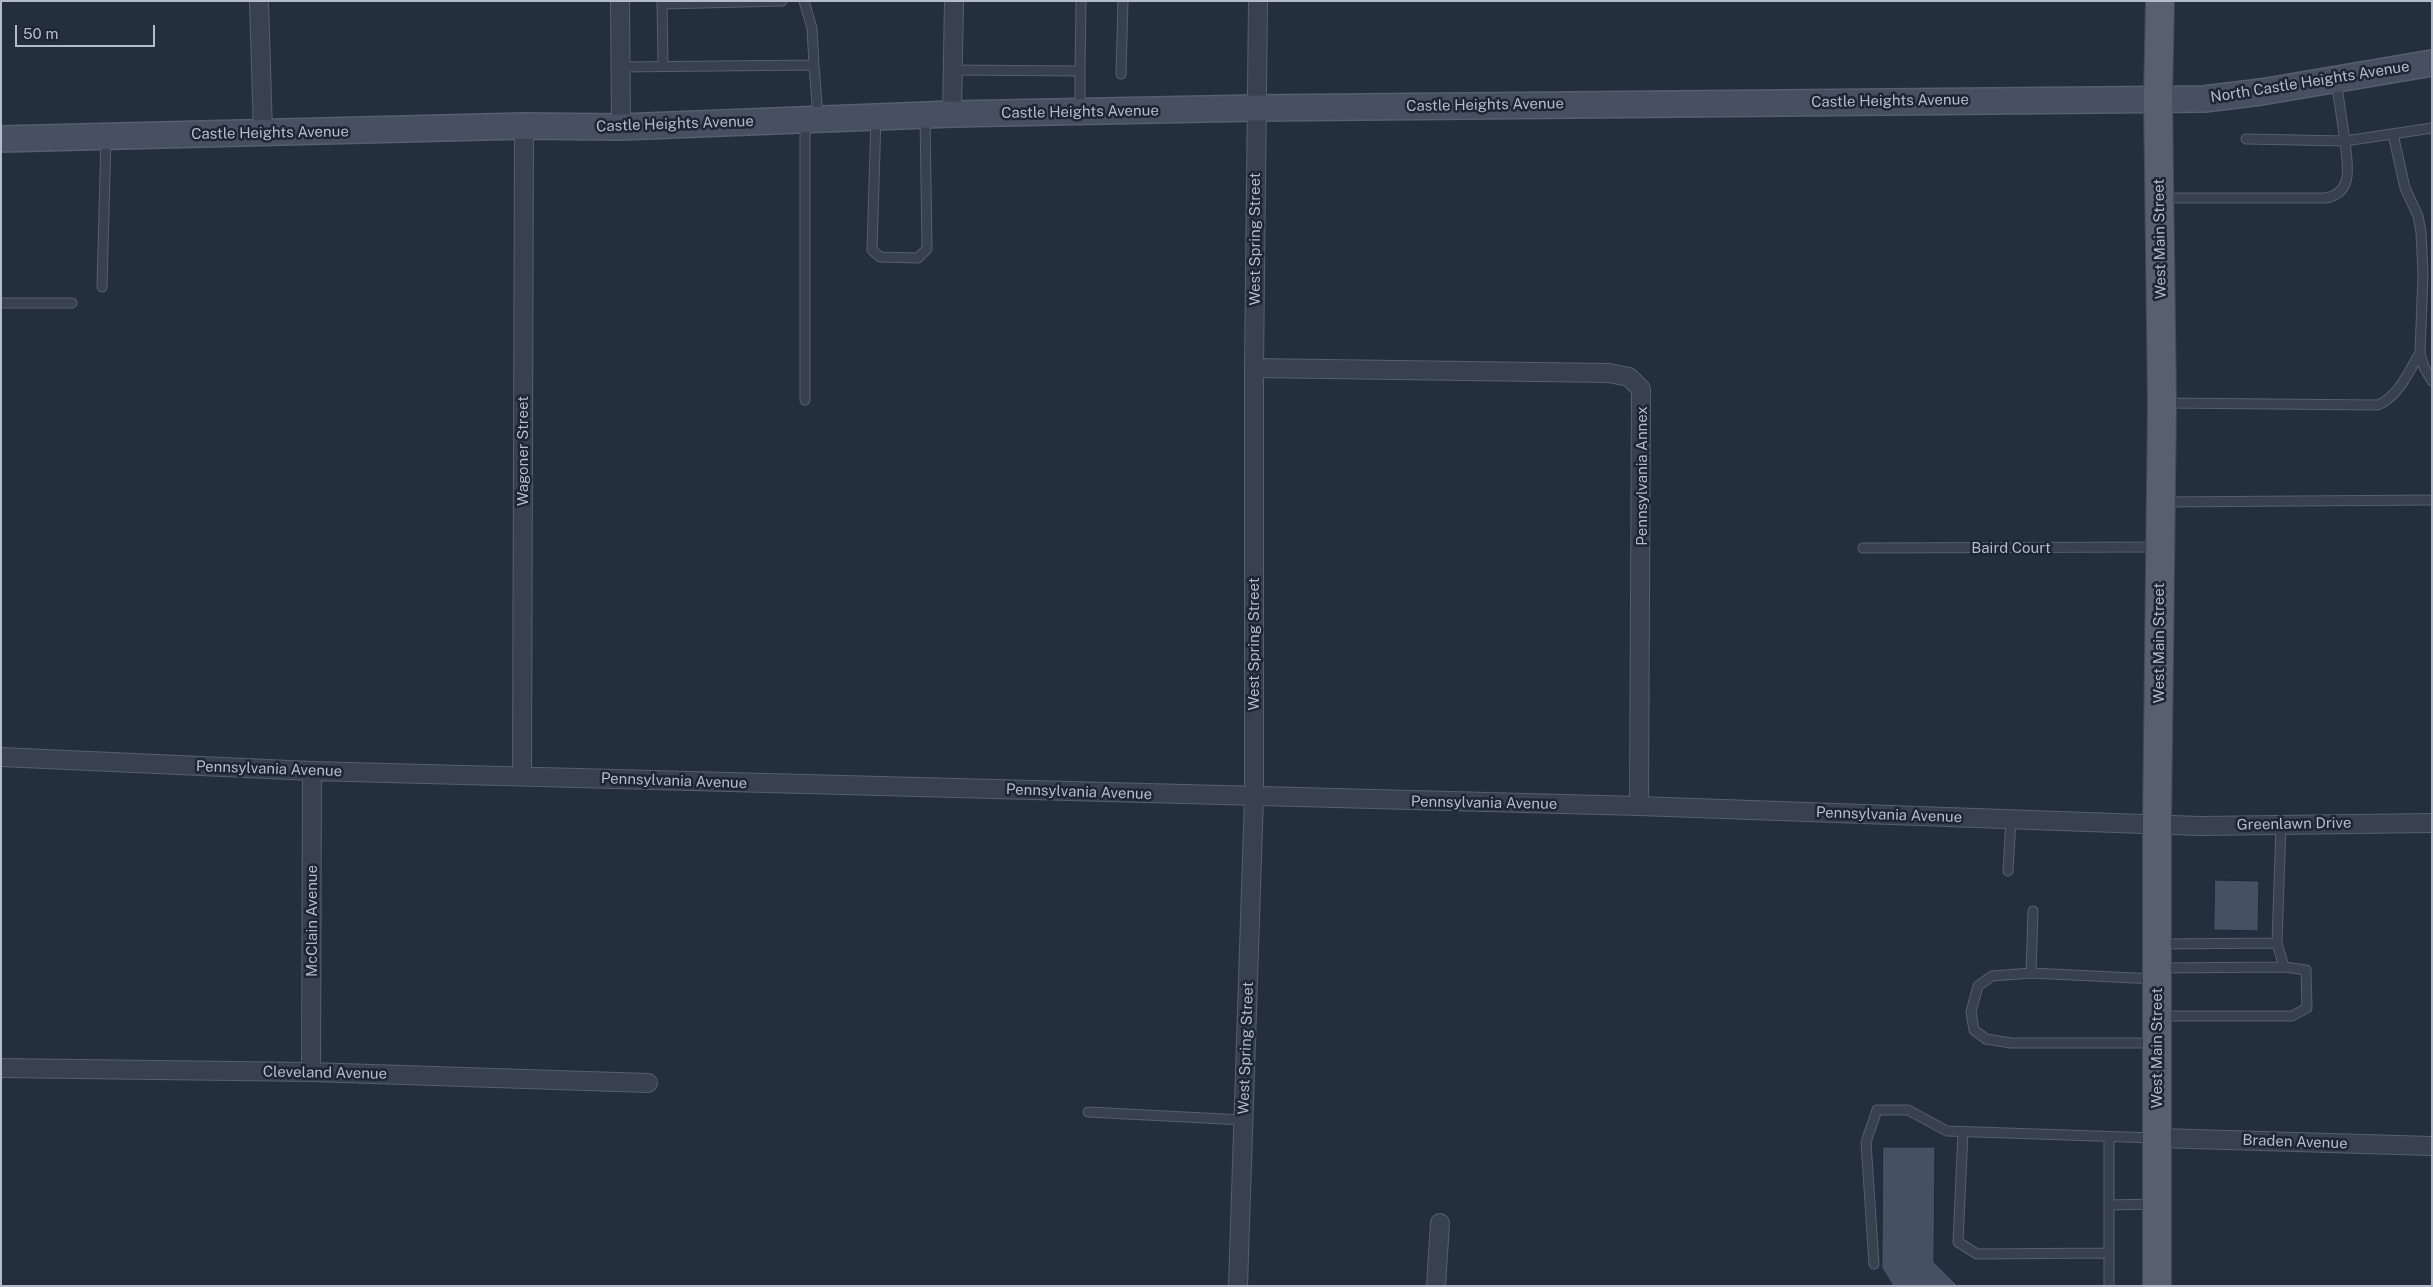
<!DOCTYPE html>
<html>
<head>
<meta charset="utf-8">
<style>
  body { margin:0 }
  #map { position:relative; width:2433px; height:1287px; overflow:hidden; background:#242f3e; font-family:"Public Sans",sans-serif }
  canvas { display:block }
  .frame { position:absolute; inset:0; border:2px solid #b4bcc9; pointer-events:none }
  .scale { position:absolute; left:15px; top:25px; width:140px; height:22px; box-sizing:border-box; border:2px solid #b4bcc9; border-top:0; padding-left:6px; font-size:15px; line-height:18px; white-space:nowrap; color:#b4bcc9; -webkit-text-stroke:4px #1d2633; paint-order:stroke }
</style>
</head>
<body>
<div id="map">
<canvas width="2433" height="1287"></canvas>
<div class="frame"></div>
<div class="scale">50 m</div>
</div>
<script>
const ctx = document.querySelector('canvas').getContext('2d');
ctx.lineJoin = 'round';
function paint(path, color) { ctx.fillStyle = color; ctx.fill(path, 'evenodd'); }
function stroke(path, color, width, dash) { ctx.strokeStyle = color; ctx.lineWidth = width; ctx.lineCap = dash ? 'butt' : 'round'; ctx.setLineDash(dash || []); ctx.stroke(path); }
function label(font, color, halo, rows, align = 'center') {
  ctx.font = font + ' "Public Sans",sans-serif'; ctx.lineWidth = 5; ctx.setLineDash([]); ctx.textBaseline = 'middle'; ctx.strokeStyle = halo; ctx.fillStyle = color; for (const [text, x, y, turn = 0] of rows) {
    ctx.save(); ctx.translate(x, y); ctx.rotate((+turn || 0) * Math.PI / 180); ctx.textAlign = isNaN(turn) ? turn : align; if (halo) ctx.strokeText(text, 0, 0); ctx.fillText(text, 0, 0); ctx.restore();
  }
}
const building = new Path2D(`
  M 2215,880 L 2259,881 L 2258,931 L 2214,930 Z
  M 1883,1147 L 1935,1147 L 1934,1262 L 1958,1286 L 1893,1286 L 1882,1268 Z`);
const lane = new Path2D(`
  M 662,1 L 663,66
  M 804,1 L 812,28 L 814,65
  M 662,4 L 782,1
  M 620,67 L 814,65 L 818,117
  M 953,70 L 1080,71 L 1081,1
  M 1080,71 L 1080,111
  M 1121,74 L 1123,1
  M 876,117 L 872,250 L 880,257 L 918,258 L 927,249 L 925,116
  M 2393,134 L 2405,188 L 2418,216 L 2421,232 L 2423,274 L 2420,353 L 2424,367 L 2432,381
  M 2246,139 L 2345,141 L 2336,80
  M 2162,198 L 2326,198 C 2355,192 2347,164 2345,141 L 2432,128
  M 102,287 L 106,137
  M 1,303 L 72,303
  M 805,400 L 805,120
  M 2165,403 L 2378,405 C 2400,395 2408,372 2420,353
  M 2163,502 L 2432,500
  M 1863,548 L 2158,547
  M 2008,871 L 2011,819
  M 2277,943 L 2284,967
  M 2161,944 L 2277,943 L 2281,825
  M 2031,973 L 2033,911
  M 2155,979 L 2031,973 L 1992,976 L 1978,986 L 1971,1012 L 1974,1030 L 1986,1039 L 2011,1043 L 2155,1043
  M 2160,1016 L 2292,1016 L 2307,1008 L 2306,970 L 2284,967 L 2160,968
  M 1088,1112 L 1243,1120
  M 1963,1132 L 1958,1242 L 1977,1254 L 2109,1253
  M 2109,1205 L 2155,1204
  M 1874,1264 L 1866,1142 L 1877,1110 L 1908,1110 L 1947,1131 L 2155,1138
  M 2109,1286 L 2109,1137`);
const street = new Path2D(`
  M 259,1 L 263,133
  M 620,1 L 621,127
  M 952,114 L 954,1
  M 1254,368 L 1609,373 L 1629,377 L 1641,389 L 1639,806
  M 1,757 L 312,771 L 1639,806 L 2200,826 L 2432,823
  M 522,776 L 524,126
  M 1,1068 L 311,1072 L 648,1083
  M 311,1072 L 312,771
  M 2158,1138 L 2432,1146
  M 1238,1286 L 1254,797 L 1254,368 L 1258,1
  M 1436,1286 L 1440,1223`);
const secondary = new Path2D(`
  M 1,139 L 524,126 L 621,127 L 952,114 L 1256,108 L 2204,99 L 2261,92 L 2432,63`);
const primary = new Path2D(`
  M 2157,1286 L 2157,824 L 2162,403 L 2158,98 L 2160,1`);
const streetNames = [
  ["North Castle Heights Avenue",2310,82,-9],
  ["Castle Heights Avenue",1890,101,-1],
  ["Castle Heights Avenue",1485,105,-1],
  ["Castle Heights Avenue",1080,112,-1],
  ["Castle Heights Avenue",675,124,-2],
  ["Castle Heights Avenue",270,133,-1],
  ["West Spring Street",1255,239,-90],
  ["West Main Street",2160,239,-91],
  ["Wagoner Street",523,451,-90],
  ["Pennsylvania Annex",1642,476,-90],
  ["Baird Court",2011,548],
  ["West Main Street",2159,643,-90],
  ["West Spring Street",1254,644,-90],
  ["Pennsylvania Avenue",269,769,2],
  ["Pennsylvania Avenue",674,781,2],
  ["Pennsylvania Avenue",1079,792,2],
  ["Pennsylvania Avenue",1484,803,1],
  ["Pennsylvania Avenue",1889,815,2],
  ["Greenlawn Drive",2294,824,-1],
  ["McClain Avenue",312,921,-90],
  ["West Spring Street",1246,1048,-88],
  ["West Main Street",2157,1048,-90],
  ["Cleveland Avenue",325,1073,1],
  ["Braden Avenue",2295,1142,2]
];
paint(building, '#455162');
stroke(building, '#1f2835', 1);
stroke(lane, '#565f6c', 11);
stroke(street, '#565f6c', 20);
stroke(secondary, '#565f6c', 28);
stroke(primary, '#414a57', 30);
stroke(lane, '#38414e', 9);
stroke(street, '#38414e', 18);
stroke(secondary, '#465061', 25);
stroke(primary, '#56606e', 28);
label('15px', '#b4bcc9', '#1d2633', streetNames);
</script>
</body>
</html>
